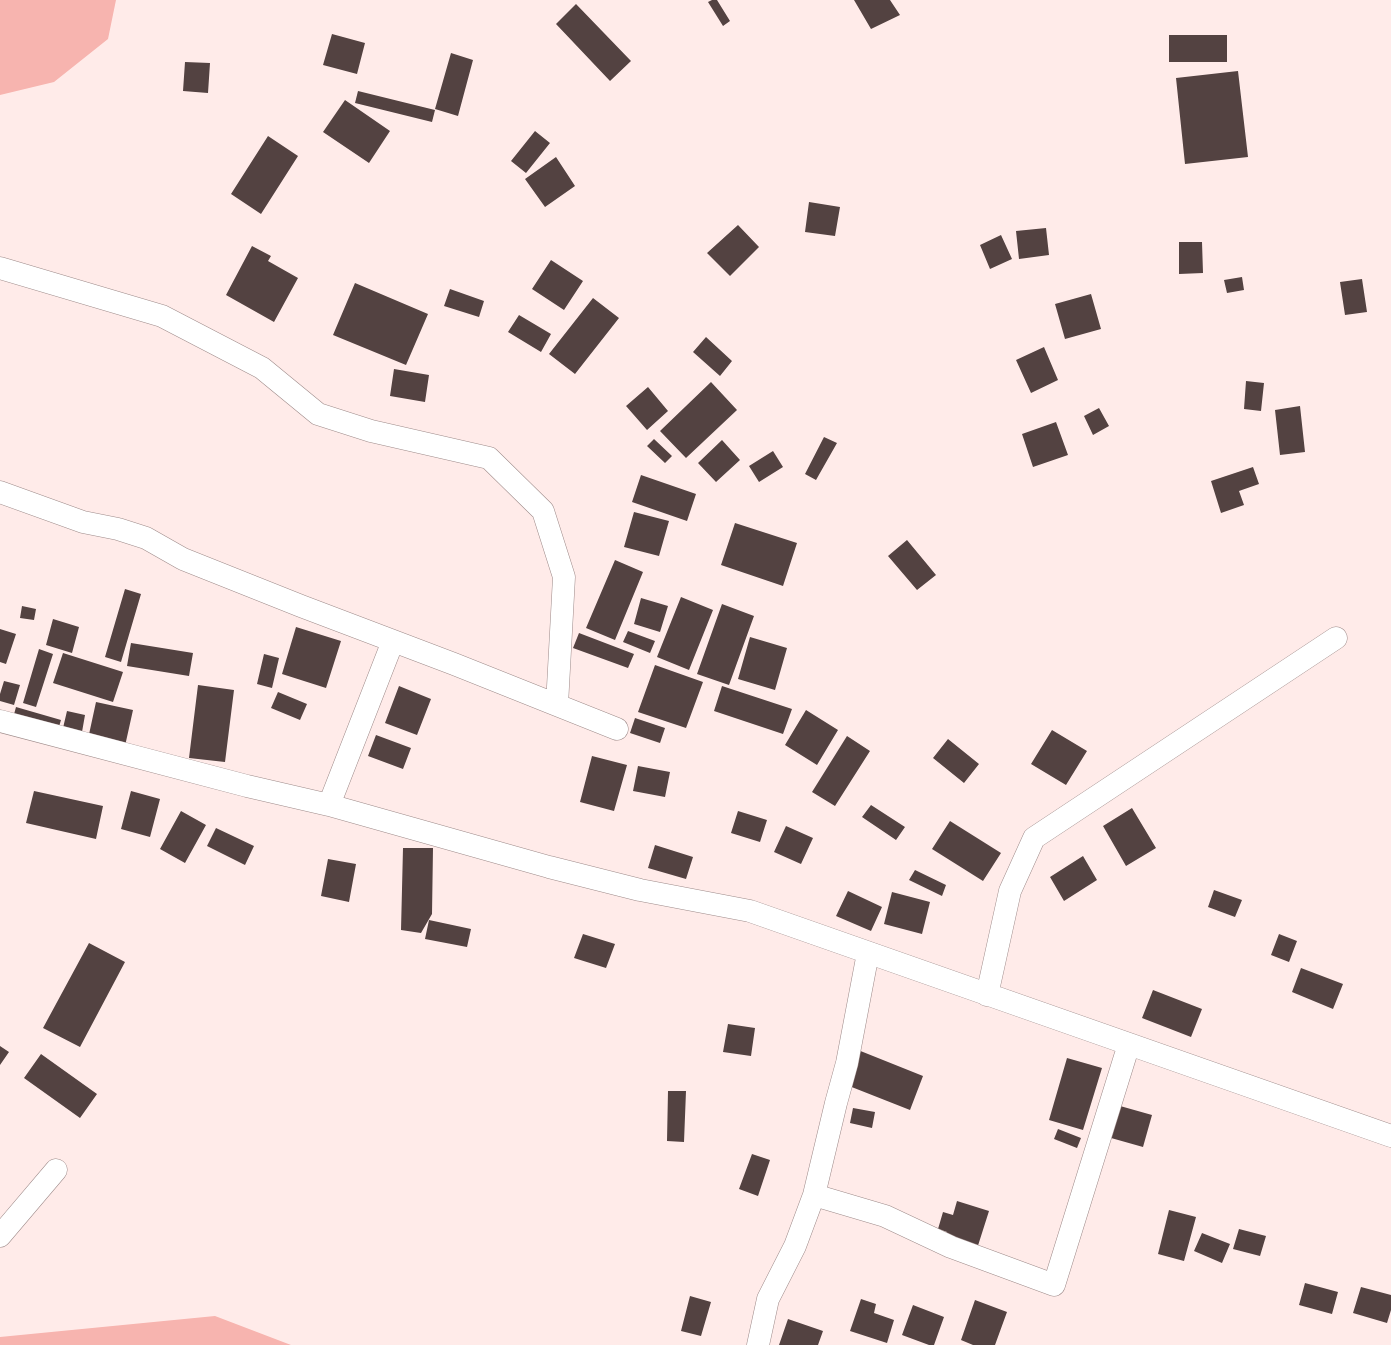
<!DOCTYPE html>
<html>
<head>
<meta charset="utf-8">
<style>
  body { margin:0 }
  canvas { display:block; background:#ffebe9 }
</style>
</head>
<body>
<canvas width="1391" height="1345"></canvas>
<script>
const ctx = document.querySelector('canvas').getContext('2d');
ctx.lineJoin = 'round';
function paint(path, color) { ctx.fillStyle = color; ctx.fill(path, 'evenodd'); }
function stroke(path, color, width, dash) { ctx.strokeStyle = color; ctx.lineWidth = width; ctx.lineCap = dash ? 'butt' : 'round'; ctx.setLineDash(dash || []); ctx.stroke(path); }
const green = new Path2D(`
  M 0,0 L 116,0 L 108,39 L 54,82 L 0,95 Z
  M 215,1316 L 291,1345 L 0,1345 L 0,1337 Z`);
const building = new Path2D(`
  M 712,0 L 717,0 L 730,21 L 723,26 L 708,2 Z
  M 854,0 L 890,0 L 900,15 L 871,29 Z
  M 576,4 L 631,61 L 610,81 L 556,24 Z
  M 332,34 L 365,43 L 357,74 L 323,65 Z
  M 1169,35 L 1227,35 L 1227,62 L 1169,62 Z
  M 451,53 L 473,60 L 458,116 L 435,109 Z
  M 185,62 L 210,63 L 208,93 L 183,91 Z
  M 1238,71 L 1248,157 L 1185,164 L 1176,78 Z
  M 358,91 L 435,110 L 432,122 L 355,103 Z
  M 345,100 L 390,131 L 369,163 L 323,132 Z
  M 535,131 L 550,143 L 526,173 L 511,161 Z
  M 268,136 L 298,156 L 261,214 L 231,194 Z
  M 556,157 L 575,186 L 545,207 L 525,179 Z
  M 809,202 L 840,207 L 835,236 L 805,232 Z
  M 738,225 L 759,247 L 730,276 L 707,253 Z
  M 1046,228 L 1049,255 L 1019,259 L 1016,231 Z
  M 1001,235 L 1012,259 L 990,269 L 980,245 Z
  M 1179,242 L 1202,242 L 1203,273 L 1179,274 Z
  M 252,246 L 271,256 L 268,261 L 298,278 L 274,322 L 226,295 Z
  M 551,260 L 583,281 L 564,310 L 532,289 Z
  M 1242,277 L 1244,290 L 1227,293 L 1224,280 Z
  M 1362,279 L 1367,312 L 1345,315 L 1340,282 Z
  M 355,283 L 428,314 L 406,365 L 333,335 Z
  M 450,289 L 484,301 L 479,317 L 444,306 Z
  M 1091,294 L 1101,329 L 1065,339 L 1055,304 Z
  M 593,298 L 619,318 L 575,374 L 549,354 Z
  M 519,315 L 551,334 L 541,352 L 508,332 Z
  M 706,337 L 732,361 L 720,376 L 693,352 Z
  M 1044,347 L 1058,380 L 1031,393 L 1016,360 Z
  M 394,369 L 429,375 L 425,402 L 390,396 Z
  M 1246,381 L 1264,383 L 1261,411 L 1244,409 Z
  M 711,382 L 737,410 L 686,458 L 660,431 Z
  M 648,387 L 668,411 L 647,430 L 626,406 Z
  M 1300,406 L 1305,452 L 1280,455 L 1275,410 Z
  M 1099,408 L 1109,426 L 1093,435 L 1084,416 Z
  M 1056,422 L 1068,455 L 1033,467 L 1022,434 Z
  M 824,437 L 837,443 L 816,480 L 805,474 Z
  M 654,439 L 672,456 L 665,463 L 647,446 Z
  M 722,440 L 740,460 L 716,482 L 698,463 Z
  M 773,451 L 783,467 L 759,482 L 749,466 Z
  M 1253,467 L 1259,484 L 1239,491 L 1244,505 L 1221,513 L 1211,481 Z
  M 641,475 L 696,494 L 687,521 L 632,502 Z
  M 634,512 L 669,521 L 659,556 L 624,547 Z
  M 735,523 L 797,543 L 783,586 L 721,565 Z
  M 907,540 L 936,575 L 917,590 L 888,556 Z
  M 615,560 L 643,572 L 615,640 L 586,628 Z
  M 125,589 L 141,594 L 121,662 L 105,657 Z
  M 681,597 L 713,610 L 689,670 L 657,657 Z
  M 641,598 L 668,606 L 660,632 L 634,624 Z
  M 722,604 L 754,616 L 729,685 L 697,674 Z
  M 22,606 L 36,609 L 34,620 L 20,618 Z
  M 53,619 L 79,627 L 72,653 L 46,645 Z
  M 296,627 L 341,641 L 326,688 L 282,674 Z
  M 0,629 L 16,634 L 6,664 L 0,662 Z
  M 628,631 L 655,641 L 650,653 L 623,642 Z
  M 579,633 L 634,654 L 628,668 L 573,648 Z
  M 750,637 L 787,648 L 775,690 L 738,679 Z
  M 131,643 L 193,653 L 189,676 L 127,666 Z
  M 39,649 L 53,654 L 36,707 L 23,703 Z
  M 63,653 L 123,672 L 113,702 L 53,683 Z
  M 264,654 L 279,658 L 272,688 L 257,684 Z
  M 655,665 L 703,682 L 686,728 L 638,712 Z
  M 4,681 L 20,685 L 14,705 L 0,701 L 0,694 Z
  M 198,685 L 234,690 L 225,762 L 189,758 Z
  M 399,686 L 431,699 L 417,735 L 385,723 Z
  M 722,686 L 792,709 L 783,734 L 714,711 Z
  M 278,692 L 307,704 L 300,720 L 271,708 Z
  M 96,702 L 133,710 L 125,746 L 88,739 Z
  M 16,707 L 61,720 L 58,730 L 13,718 Z
  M 806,710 L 838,730 L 817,765 L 785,745 Z
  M 67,711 L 85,715 L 82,732 L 63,728 Z
  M 635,718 L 665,728 L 660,743 L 630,733 Z
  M 1052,730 L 1087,751 L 1066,785 L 1031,764 Z
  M 376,735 L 411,748 L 403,769 L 368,756 Z
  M 847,736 L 870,751 L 835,806 L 812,792 Z
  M 948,739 L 979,764 L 964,783 L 933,758 Z
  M 592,756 L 627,765 L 614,811 L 580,802 Z
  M 638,766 L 670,772 L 665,797 L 633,791 Z
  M 34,791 L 103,806 L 96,839 L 26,823 Z
  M 131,791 L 160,799 L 150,837 L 121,829 Z
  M 871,805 L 905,827 L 896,840 L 862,817 Z
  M 1132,808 L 1156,848 L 1126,866 L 1103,826 Z
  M 181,811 L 206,825 L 185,863 L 160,849 Z
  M 738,811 L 767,820 L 760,842 L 731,833 Z
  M 950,821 L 1001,853 L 983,881 L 932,849 Z
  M 786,826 L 813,838 L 801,864 L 774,852 Z
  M 216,828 L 254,846 L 245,865 L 207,846 Z
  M 655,845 L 693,857 L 686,879 L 648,868 Z
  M 403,848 L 433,848 L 432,914 L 421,933 L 401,930 Z
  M 1083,856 L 1097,880 L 1064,901 L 1050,877 Z
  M 328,859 L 356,864 L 349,902 L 321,896 Z
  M 915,870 L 946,885 L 942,896 L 909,880 Z
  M 1214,890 L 1242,900 L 1235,917 L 1208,907 Z
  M 848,891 L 882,907 L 871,931 L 836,916 Z
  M 892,892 L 930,902 L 922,934 L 884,924 Z
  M 429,920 L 471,929 L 467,947 L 425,939 Z
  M 583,934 L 615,944 L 606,968 L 574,958 Z
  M 1279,934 L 1297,941 L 1289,962 L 1271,955 Z
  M 89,943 L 125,962 L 80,1047 L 43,1028 Z
  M 1301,968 L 1343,984 L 1333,1009 L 1292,992 Z
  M 1153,990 L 1202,1009 L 1191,1037 L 1142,1018 Z
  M 728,1024 L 755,1028 L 751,1056 L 723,1052 Z
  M 0,1046 L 9,1052 L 0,1065 Z
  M 858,1050 L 923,1076 L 910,1110 L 844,1084 Z
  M 41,1054 L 97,1094 L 80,1118 L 24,1078 Z
  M 1067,1058 L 1102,1068 L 1083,1130 L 1049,1120 Z
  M 668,1091 L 686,1091 L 684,1142 L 667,1141 Z
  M 1113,1104 L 1152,1115 L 1143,1147 L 1104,1136 Z
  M 853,1108 L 875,1112 L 872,1128 L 850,1123 Z
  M 1058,1129 L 1081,1138 L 1077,1148 L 1054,1139 Z
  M 752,1154 L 770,1160 L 758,1196 L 739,1189 Z
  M 957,1201 L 989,1211 L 975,1255 L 943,1246 L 947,1232 L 938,1229 L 943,1212 L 953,1215 Z
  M 1169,1210 L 1196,1217 L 1184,1261 L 1158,1254 Z
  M 1239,1229 L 1266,1236 L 1260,1256 L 1233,1249 Z
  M 1202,1233 L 1230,1244 L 1222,1263 L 1194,1251 Z
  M 1305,1283 L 1338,1292 L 1332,1314 L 1299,1305 Z
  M 1361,1287 L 1391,1295 L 1391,1310 L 1387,1323 L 1353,1313 Z
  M 690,1296 L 711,1302 L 701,1336 L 681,1331 Z
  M 861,1299 L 876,1304 L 874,1313 L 894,1320 L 887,1343 L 850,1331 Z
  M 975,1300 L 1007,1312 L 995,1345 L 973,1345 L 961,1340 Z
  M 913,1305 L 944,1317 L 934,1345 L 929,1345 L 902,1335 Z
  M 788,1319 L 823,1331 L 818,1345 L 779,1345 Z`);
const minor = new Path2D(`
  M 0,268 L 162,316 L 262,368 L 318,414 L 371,431 L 489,458 L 543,511 L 564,577 L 557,705
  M 0,492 L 83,522 L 118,529 L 146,538 L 183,559 L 301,606 L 454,664 L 617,729
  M 0,721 L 247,786 L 329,805 L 549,867 L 640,890 L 750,911 L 1391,1136
  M 329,805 L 393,641
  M 987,995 L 1010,891 L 1034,838 L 1336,638
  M 814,1195 L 885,1216 L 951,1247 L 1054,1285 L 1129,1044
  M 0,1236 L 56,1170
  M 758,1345 L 768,1299 L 795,1246 L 814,1195 L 836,1103 L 847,1063 L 868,953`);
paint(green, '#f7b4af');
paint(building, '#534241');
stroke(minor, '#9e8b8a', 23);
stroke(minor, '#fff', 22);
</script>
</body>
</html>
